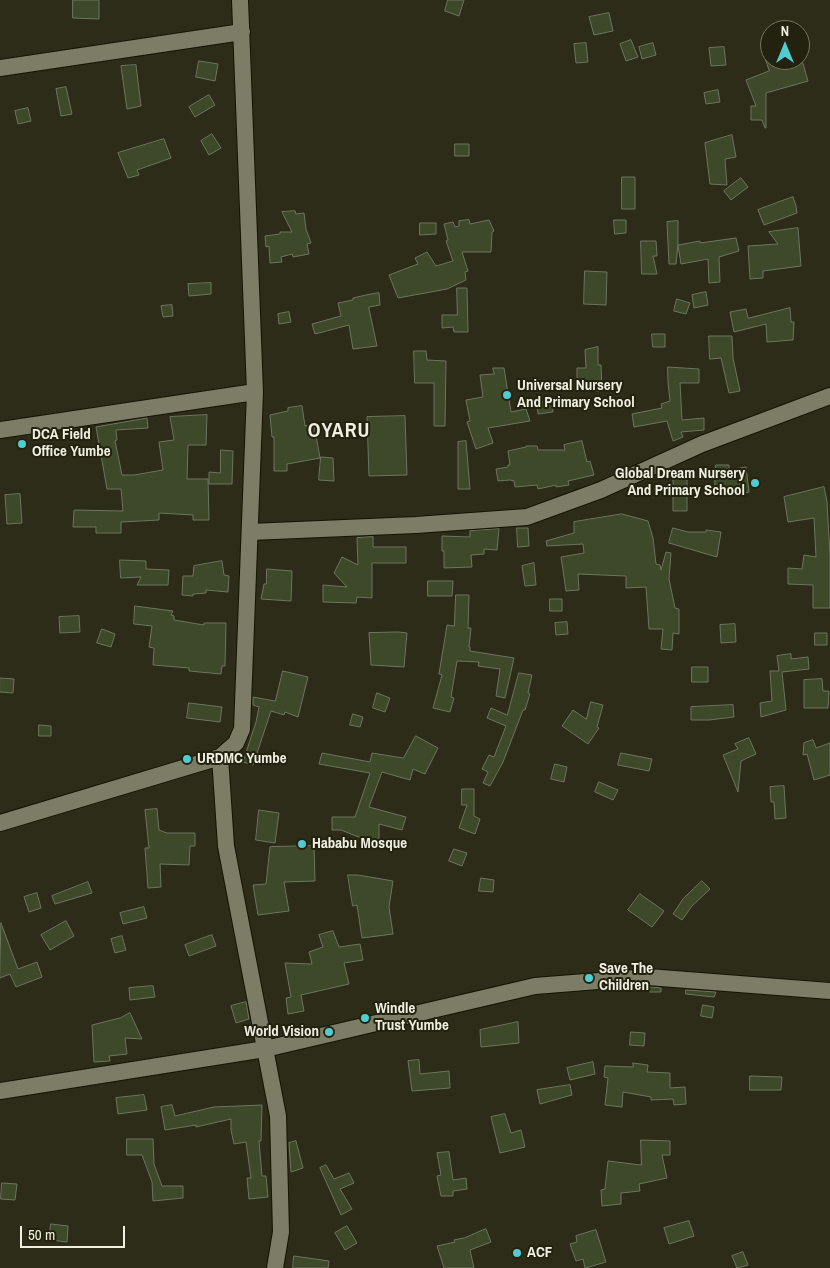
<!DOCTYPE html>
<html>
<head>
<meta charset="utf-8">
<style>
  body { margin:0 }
  #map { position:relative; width:830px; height:1268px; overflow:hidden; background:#2d2c18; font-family:"Archivo Narrow",sans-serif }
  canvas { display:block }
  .north { position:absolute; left:760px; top:20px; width:50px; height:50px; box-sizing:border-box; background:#23220e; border:1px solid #757463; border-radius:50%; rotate:0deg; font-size:14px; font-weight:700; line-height:20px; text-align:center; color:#efefe2 }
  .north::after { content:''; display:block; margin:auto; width:18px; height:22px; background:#51ccd3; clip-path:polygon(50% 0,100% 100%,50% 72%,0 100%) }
  .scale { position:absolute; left:20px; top:1226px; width:105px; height:22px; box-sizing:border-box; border:2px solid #efefe2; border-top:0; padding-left:6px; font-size:15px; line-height:18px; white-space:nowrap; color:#efefe2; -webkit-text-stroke:4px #23220e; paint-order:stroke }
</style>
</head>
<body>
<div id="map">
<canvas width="830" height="1268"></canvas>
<div class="north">N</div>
<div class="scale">50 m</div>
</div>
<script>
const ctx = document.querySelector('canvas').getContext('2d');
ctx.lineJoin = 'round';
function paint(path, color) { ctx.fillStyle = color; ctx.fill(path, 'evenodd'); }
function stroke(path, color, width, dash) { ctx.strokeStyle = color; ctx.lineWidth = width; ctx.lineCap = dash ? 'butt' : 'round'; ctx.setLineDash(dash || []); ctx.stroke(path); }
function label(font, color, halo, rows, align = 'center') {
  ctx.font = font + ' "Archivo Narrow",sans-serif'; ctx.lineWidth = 4; ctx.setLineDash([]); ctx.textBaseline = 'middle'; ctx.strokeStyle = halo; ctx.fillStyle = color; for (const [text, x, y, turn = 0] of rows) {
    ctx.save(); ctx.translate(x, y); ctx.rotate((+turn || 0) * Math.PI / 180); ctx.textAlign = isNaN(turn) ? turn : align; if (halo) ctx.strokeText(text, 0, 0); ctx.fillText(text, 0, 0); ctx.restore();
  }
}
const building = new Path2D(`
  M 73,0 L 99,0 L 99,19 L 73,18 Z
  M 448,0 L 464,0 L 459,16 L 445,11 Z
  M 609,13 L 613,31 L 594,35 L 589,17 Z
  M 631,40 L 638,57 L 626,61 L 620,44 Z
  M 586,43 L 588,62 L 576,63 L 574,44 Z
  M 653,43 L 656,55 L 642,59 L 639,47 Z
  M 724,47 L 726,65 L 711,66 L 709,48 Z
  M 766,60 L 802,60 L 808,81 L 766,93 L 766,128 L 765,128 L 762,120 L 751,120 L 751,106 L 756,106 L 746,80 L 769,71 Z
  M 199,61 L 218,64 L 215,81 L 196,77 Z
  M 136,65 L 141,106 L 127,109 L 121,66 Z
  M 66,87 L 72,114 L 61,116 L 56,89 Z
  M 718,90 L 720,102 L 706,104 L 704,93 Z
  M 209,95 L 215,105 L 195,117 L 189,107 Z
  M 28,108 L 31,121 L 18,124 L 15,111 Z
  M 212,134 L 221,148 L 209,155 L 201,141 Z
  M 732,135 L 736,157 L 725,159 L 727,185 L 710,184 L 705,143 Z
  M 164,139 L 171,158 L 137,170 L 139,175 L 128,178 L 118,153 Z
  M 455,144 L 469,144 L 469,156 L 455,156 Z
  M 622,177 L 635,177 L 635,209 L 622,209 Z
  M 741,178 L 748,187 L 731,200 L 724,191 Z
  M 793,197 L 796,206 L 797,213 L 764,225 L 758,210 Z
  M 295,211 L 296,214 L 304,213 L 306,229 L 311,243 L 307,244 L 309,254 L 293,257 L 292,254 L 281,257 L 282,262 L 270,263 L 269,246 L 266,247 L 265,236 L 280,234 L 280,232 L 292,232 L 282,212 Z
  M 469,220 L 470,224 L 489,220 L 494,231 L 492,232 L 491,252 L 462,252 L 468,271 L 465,272 L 466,280 L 447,289 L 398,298 L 389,275 L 418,264 L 415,258 L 427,252 L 436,266 L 453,261 L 446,241 L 448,240 L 444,224 L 453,222 L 455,227 L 459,226 L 459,221 Z
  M 614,220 L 626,220 L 626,233 L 615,234 Z
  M 678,221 L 678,245 L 700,241 L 700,243 L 736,238 L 739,251 L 719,257 L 720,282 L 709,283 L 708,259 L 681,264 L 678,245 L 676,264 L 669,264 L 667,222 Z
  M 420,223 L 436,223 L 436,234 L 420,235 Z
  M 798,228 L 801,266 L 763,271 L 763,278 L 750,279 L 748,246 L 778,244 L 769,232 Z
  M 641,241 L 656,241 L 657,256 L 653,256 L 657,274 L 642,274 Z
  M 585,271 L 607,272 L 606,305 L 584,304 Z
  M 211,283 L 211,294 L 189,296 L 188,284 Z
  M 457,288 L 467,288 L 468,332 L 454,332 L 453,327 L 442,328 L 442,315 L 457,315 Z
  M 706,292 L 708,305 L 694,308 L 692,295 Z
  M 379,293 L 380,305 L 369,307 L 369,309 L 377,346 L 353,349 L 349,325 L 315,334 L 312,324 L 341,316 L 338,303 L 353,300 L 353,298 L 366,295 Z
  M 677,299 L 690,303 L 686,314 L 674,311 Z
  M 172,305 L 173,316 L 163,317 L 161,306 Z
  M 790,308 L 791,322 L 794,322 L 793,340 L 767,342 L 766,324 L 734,332 L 730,312 L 746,309 L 748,318 Z
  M 289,312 L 291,322 L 279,324 L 278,314 Z
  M 652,334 L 665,334 L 665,347 L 653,347 Z
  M 709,336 L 732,336 L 733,358 L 740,391 L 729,393 L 721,358 L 710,359 Z
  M 598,347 L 598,365 L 601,365 L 602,391 L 587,391 L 587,381 L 577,381 L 577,368 L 586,368 L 585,350 Z
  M 414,351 L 426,351 L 427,360 L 446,361 L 445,426 L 434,426 L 434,383 L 415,383 Z
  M 668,367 L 699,369 L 699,383 L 680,383 L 682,420 L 704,418 L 704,430 L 681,432 L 683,437 L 673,441 L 667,421 L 634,427 L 632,414 L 662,408 L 661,404 L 670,401 L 668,382 Z
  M 493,368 L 504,368 L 511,412 L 526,409 L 530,421 L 488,428 L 493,443 L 476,449 L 467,422 L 470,421 L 466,400 L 483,397 L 480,375 L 494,374 Z
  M 552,401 L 553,412 L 538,414 L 537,403 Z
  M 302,406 L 305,426 L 314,424 L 320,458 L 287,464 L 287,471 L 274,471 L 274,437 L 272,437 L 270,415 L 288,411 L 288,408 Z
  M 207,415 L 206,445 L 188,445 L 187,479 L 208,479 L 209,520 L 193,520 L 193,515 L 159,513 L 159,520 L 121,522 L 121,533 L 96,533 L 96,527 L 73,527 L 74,510 L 123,511 L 121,489 L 107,489 L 96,427 L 147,418 L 148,428 L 116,430 L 117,440 L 115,441 L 122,475 L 134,475 L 163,470 L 159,442 L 174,440 L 170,417 Z
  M 405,416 L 407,475 L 369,476 L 367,417 Z
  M 466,441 L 470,489 L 458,489 L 458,442 Z
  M 582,441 L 587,462 L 590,461 L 594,475 L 568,481 L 569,485 L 556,487 L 556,485 L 538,489 L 537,485 L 515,487 L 514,481 L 510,480 L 498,481 L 496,469 L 508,467 L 508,465 L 510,465 L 508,451 L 526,447 L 526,446 L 537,446 L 538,450 L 565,450 L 564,445 Z
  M 221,450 L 233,451 L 232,484 L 209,484 L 209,472 L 220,473 Z
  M 321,457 L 333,458 L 334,481 L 319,480 Z
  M 716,465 L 729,465 L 729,470 L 746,467 L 749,492 L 735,495 L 734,488 L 715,488 Z
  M 671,470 L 687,471 L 687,511 L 673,511 L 673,477 Z
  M 824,487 L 827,502 L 830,555 L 830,608 L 813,608 L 813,585 L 788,584 L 788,568 L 802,569 L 804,555 L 816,557 L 814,518 L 788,522 L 784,497 Z
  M 20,494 L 22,523 L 7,524 L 5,495 Z
  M 622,514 L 648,521 L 653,538 L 656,564 L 660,565 L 661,570 L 666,552 L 671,553 L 669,579 L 675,608 L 679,609 L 679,634 L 673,633 L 672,650 L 661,649 L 663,629 L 649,629 L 646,587 L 626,588 L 626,576 L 578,574 L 579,590 L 566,591 L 561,557 L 584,553 L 583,544 L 547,546 L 546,541 L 574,533 L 574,522 Z
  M 517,528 L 528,528 L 529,546 L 518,547 Z
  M 673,528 L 688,532 L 706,532 L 706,530 L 721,532 L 717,557 L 669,543 Z
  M 499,529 L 497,550 L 484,549 L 484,554 L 471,555 L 472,567 L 444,568 L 444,551 L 442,551 L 442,536 L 470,537 L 470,531 Z
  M 373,537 L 373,547 L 406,547 L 406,563 L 372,563 L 372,598 L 357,597 L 356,603 L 323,602 L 323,585 L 347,587 L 334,573 L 342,557 L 358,565 L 357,538 Z
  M 120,560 L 146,561 L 146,569 L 169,570 L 168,585 L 137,585 L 141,577 L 121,578 Z
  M 222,561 L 224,575 L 229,576 L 228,592 L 206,590 L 206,593 L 193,594 L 193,596 L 182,595 L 183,576 L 193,576 L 194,566 Z
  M 534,563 L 536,585 L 525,586 L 522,566 Z
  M 267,569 L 292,571 L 291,601 L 261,599 L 264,584 L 266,584 Z
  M 428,581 L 453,581 L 452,596 L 428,596 Z
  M 456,595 L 469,595 L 468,628 L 471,628 L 469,647 L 470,647 L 470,651 L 514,658 L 505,698 L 496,696 L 500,669 L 478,666 L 479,662 L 457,661 L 451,697 L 454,698 L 450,712 L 433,708 L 442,675 L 439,674 L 447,625 L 454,626 Z
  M 550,599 L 562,599 L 562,611 L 550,611 Z
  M 135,606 L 173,611 L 171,615 L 174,616 L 174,620 L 204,625 L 204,623 L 226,623 L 225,666 L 222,666 L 221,674 L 189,671 L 189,668 L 153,665 L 154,648 L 149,647 L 152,626 L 134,624 Z
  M 79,616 L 80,632 L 60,633 L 59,617 Z
  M 567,622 L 568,634 L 556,635 L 555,623 Z
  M 735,624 L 736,642 L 721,643 L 720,625 Z
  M 102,629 L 115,634 L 111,647 L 97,643 Z
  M 399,632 L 407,633 L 404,667 L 371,665 L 369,633 Z
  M 815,633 L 827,633 L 827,645 L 815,645 Z
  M 791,654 L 791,659 L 808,657 L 809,669 L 782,672 L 786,710 L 761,717 L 760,703 L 772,701 L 770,671 L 779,671 L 777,656 Z
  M 692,667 L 708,667 L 708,682 L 692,682 Z
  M 283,671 L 308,677 L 298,717 L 285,712 L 284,715 L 271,711 L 253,765 L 243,762 L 256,722 L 259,707 L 253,705 L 253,697 L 275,701 Z
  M 519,673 L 532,675 L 528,693 L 530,694 L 525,710 L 523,710 L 503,762 L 490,786 L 483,783 L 488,772 L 482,769 L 489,755 L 494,757 L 506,726 L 487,718 L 491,708 L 507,715 Z
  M 0,678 L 14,679 L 13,693 L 0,692 Z
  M 822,679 L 823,691 L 829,691 L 828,708 L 804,708 L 804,680 Z
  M 377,693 L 390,698 L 385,712 L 373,708 Z
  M 591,702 L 603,705 L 597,727 L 599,728 L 588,744 L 562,726 L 573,710 L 586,719 Z
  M 189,703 L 222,707 L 220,722 L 187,718 Z
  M 733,705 L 734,717 L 709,720 L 691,720 L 691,707 Z
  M 353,714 L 363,717 L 360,727 L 350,725 Z
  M 39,725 L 51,726 L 51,736 L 39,736 Z
  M 416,736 L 438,748 L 425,774 L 413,769 L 410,780 L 382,772 L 369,807 L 406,817 L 402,830 L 379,824 L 379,845 L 341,830 L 332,830 L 332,817 L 355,817 L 370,773 L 319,764 L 322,753 L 370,762 L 372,753 L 403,758 Z
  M 749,738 L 756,754 L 741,761 L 738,792 L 723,755 L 738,749 L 735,744 Z
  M 813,740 L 816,748 L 830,743 L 830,775 L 814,780 L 807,754 L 803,755 L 804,743 Z
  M 621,753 L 652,759 L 649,771 L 618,765 Z
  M 555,764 L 567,767 L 564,782 L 551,779 Z
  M 599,782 L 618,790 L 613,800 L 595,792 Z
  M 784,786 L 786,818 L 775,819 L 774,802 L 771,802 L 770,787 Z
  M 462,789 L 474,789 L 474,816 L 480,819 L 475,834 L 459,828 L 467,805 L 462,805 Z
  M 157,809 L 159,830 L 167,833 L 195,833 L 195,846 L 190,846 L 189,865 L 160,864 L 161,887 L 148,888 L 145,848 L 149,848 L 145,810 Z
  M 259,810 L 279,813 L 275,843 L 256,840 Z
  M 314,846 L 315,881 L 284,882 L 289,911 L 258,915 L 253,885 L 266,884 L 270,847 Z
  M 454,849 L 467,853 L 462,866 L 449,861 Z
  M 348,875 L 358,875 L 393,881 L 389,907 L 393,934 L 362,938 L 357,905 L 353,906 Z
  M 481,878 L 494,880 L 493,892 L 479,891 Z
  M 702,881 L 710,889 L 692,906 L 682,920 L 673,914 L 683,899 Z
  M 88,882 L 92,893 L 55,904 L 52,896 Z
  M 37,893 L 41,908 L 29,912 L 24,897 Z
  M 640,894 L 664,911 L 652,927 L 628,910 Z
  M 144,907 L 147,918 L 123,924 L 120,913 Z
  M 66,921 L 74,936 L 50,950 L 41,935 Z
  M 1,923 L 18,969 L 37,962 L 42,977 L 16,987 L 10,974 L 0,978 Z
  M 333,931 L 339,947 L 360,944 L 363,960 L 344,963 L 349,984 L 301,995 L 304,1011 L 288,1014 L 286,998 L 291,997 L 285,963 L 312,964 L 309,952 L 323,947 L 319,935 Z
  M 212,935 L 216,946 L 189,956 L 185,945 Z
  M 122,936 L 126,950 L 115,953 L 111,939 Z
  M 153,986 L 155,997 L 130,1000 L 129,988 Z
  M 650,987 L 661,988 L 661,992 L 650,992 Z
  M 686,990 L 716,992 L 714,997 L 686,994 Z
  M 246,1002 L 249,1019 L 236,1023 L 231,1006 Z
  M 703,1005 L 714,1007 L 712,1018 L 701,1016 Z
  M 130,1013 L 142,1039 L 125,1038 L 127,1054 L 109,1056 L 110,1061 L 94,1062 L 92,1025 L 120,1018 Z
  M 518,1022 L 519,1043 L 481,1047 L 480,1030 Z
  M 631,1032 L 645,1033 L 644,1046 L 630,1045 Z
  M 419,1060 L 420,1074 L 449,1071 L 450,1088 L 412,1091 L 408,1061 Z
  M 593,1062 L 595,1074 L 570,1080 L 567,1068 Z
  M 633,1063 L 648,1065 L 647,1072 L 670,1073 L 670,1088 L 685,1087 L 686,1104 L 674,1105 L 673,1099 L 651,1100 L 651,1097 L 623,1092 L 622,1107 L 605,1105 L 608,1078 L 604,1077 L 605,1066 L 633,1067 Z
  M 750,1076 L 782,1077 L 781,1090 L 750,1090 Z
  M 570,1085 L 572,1095 L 540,1104 L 537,1090 Z
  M 144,1095 L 147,1110 L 118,1114 L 116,1098 Z
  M 172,1105 L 175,1116 L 214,1107 L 262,1105 L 261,1141 L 259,1141 L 262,1176 L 266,1176 L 268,1197 L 249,1199 L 247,1178 L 251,1178 L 246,1142 L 234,1144 L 231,1130 L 231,1119 L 196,1127 L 196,1125 L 165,1130 L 161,1107 Z
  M 505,1114 L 511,1133 L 521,1130 L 525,1147 L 500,1153 L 491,1117 Z
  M 127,1139 L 153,1139 L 154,1164 L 162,1186 L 183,1186 L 183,1198 L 153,1201 L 152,1182 L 142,1155 L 127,1155 Z
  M 641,1140 L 670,1141 L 670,1155 L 662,1155 L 667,1178 L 639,1184 L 640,1191 L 621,1193 L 621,1204 L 602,1206 L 601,1190 L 605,1189 L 608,1161 L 641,1165 Z
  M 296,1141 L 303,1168 L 291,1172 L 289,1143 Z
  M 449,1152 L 453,1180 L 466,1178 L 467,1189 L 453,1191 L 453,1196 L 441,1196 L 437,1176 L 441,1175 L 437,1153 Z
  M 326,1165 L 334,1179 L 349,1173 L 354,1183 L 340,1189 L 352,1209 L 341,1215 L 320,1168 Z
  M 2,1183 L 17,1184 L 15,1200 L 1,1199 Z
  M 689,1221 L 694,1236 L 669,1244 L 664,1228 Z
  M 51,1224 L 68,1226 L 67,1242 L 49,1240 Z
  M 347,1226 L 357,1243 L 345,1250 L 335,1233 Z
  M 486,1229 L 491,1242 L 470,1250 L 474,1268 L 444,1268 L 437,1246 L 455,1242 L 454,1240 L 464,1238 Z
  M 596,1230 L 606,1262 L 585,1268 L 583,1259 L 576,1261 L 570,1244 L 577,1242 L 576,1236 Z
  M 743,1252 L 748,1265 L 737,1268 L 732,1256 Z
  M 294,1256 L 329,1261 L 328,1268 L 293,1268 Z`);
const minor = new Path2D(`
  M 0,68 L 242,32
  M 0,430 L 255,392
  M 250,532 L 416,525 L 527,517 L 601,490 L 702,444 L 830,396
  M 220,757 L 226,846 L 278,1116 L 281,1232 L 275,1268
  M 0,823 L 220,757 L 236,743 L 242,729 L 255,392 L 240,0
  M 0,1091 L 265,1049 L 535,986 L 648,977 L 830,991`);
const markers = [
  [507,395,5,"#51ccd3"],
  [22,444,5,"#51ccd3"],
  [755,483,5,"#51ccd3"],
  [187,759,5,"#51ccd3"],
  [302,844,5,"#51ccd3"],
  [589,978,5,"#51ccd3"],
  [365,1018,5,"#51ccd3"],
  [329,1032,5,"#51ccd3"],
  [517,1253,5,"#51ccd3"]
];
const poiNames = [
  ["Universal Nursery",517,386],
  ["And Primary School",517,403],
  ["DCA Field",32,435],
  ["Office Yumbe",32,452],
  ["Global Dream Nursery",745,474,"right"],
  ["And Primary School",745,491,"right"],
  ["URDMC Yumbe",197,759],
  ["Hababu Mosque",312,844],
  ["Save The",599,969],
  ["Children",599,986],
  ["Windle",375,1009],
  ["Trust Yumbe",375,1026],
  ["World Vision",319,1032,"right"],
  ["ACF",527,1253]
];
const districtNames = [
  ["OYARU",339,432]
];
paint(building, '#3d4928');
stroke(building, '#6d7560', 1);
stroke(minor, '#151403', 18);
stroke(minor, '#7d7c66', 16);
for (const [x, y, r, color] of markers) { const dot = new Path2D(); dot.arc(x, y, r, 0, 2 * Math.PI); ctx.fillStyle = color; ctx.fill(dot); stroke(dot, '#23220e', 2); }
label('bold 15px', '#efefe2', '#23220e', poiNames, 'left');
ctx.letterSpacing = '1px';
label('bold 20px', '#efefe2', '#23220e', districtNames);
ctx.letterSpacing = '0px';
</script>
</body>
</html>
